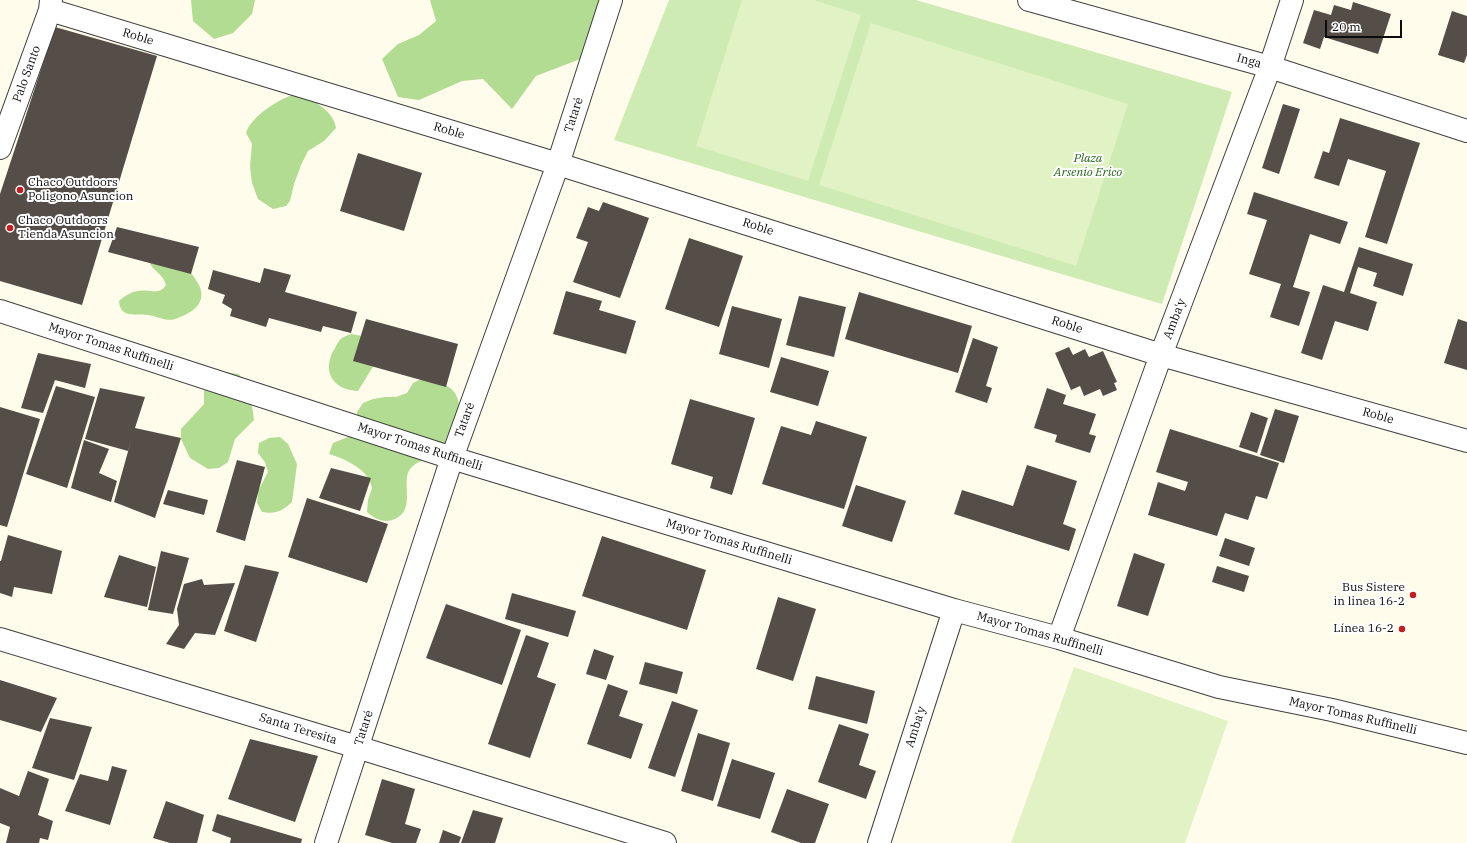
<!DOCTYPE html>
<html>
<head>
<meta charset="utf-8">
<style>
  body { margin:0 }
  #map { position:relative; width:1467px; height:843px; overflow:hidden; background:#fffceb; font-family:"IBM Plex Serif",serif }
  canvas { display:block }
  .scale { position:absolute; left:1325px; top:20px; width:77px; height:18px; box-sizing:border-box; border:2px solid #0c0c0c; border-top:0; padding-left:5px; font-size:12px; line-height:14px; white-space:nowrap; color:#0c0c0c; -webkit-text-stroke:3px #fff; paint-order:stroke }
</style>
</head>
<body>
<div id="map">
<canvas width="1467" height="843"></canvas>
<div class="scale">20 m</div>
</div>
<script>
const ctx = document.querySelector('canvas').getContext('2d');
ctx.lineJoin = 'round';
function paint(path, color) { ctx.fillStyle = color; ctx.fill(path, 'evenodd'); }
function stroke(path, color, width, dash) { ctx.strokeStyle = color; ctx.lineWidth = width; ctx.lineCap = dash ? 'butt' : 'round'; ctx.setLineDash(dash || []); ctx.stroke(path); }
function label(font, color, halo, rows, align = 'center') {
  ctx.font = font + ' "IBM Plex Serif",serif'; ctx.lineWidth = 4; ctx.setLineDash([]); ctx.textBaseline = 'middle'; ctx.strokeStyle = halo; ctx.fillStyle = color; for (const [text, x, y, turn = 0] of rows) {
    ctx.save(); ctx.translate(x, y); ctx.rotate((+turn || 0) * Math.PI / 180); ctx.textAlign = isNaN(turn) ? turn : align; if (halo) ctx.strokeText(text, 0, 0); ctx.fillText(text, 0, 0); ctx.restore();
  }
}
const green = new Path2D(`
  M 669,0 L 916,0 L 1232,92 L 1162,304 L 614,140 Z`);
const forest = new Path2D(`
  M 191,0 L 255,0 L 252,14 L 233,33 L 214,39 L 193,21 Z
  M 430,0 L 614,0 L 596,53 L 536,76 L 512,109 L 483,79 L 462,81 L 419,100 L 398,97 L 382,59 L 398,44 L 419,35 L 436,21 Z
  M 292,95 C 309,96 334,110 336,128 L 324,141 L 308,151 L 301,165 L 294,184 L 290,201 L 286,206 L 273,209 L 258,199 L 252,183 L 250,166 L 252,144 L 246,133 C 251,117 276,101 292,95 Z
  M 149,259 C 158,261 181,266 188,270 C 192,273 196,280 199,285 C 208,303 191,314 175,319 C 166,322 157,316 148,315 C 135,314 120,318 119,301 C 124,296 133,291 139,291 C 150,289 159,296 166,285 C 163,272 150,271 149,259 Z
  M 351,334 L 362,336 L 374,365 L 358,391 C 332,390 321,370 335,348 C 337,344 339,340 342,338 C 345,336 348,335 351,334 Z
  M 225,372 L 239,374 C 249,387 252,403 254,420 L 235,439 L 228,462 L 219,468 L 208,469 L 190,458 L 181,439 L 181,429 L 204,404 L 204,382 L 212,373 Z
  M 424,378 C 431,380 439,382 445,385 C 464,393 459,416 459,433 C 452,440 444,448 436,454 C 428,460 417,460 410,469 C 400,482 418,512 392,520 C 382,523 374,518 367,512 L 368,500 L 372,488 C 371,485 370,481 368,478 C 362,467 341,457 329,454 L 333,443 L 353,435 L 358,424 L 357,412 L 363,403 L 373,399 L 385,397 L 396,397 L 407,393 L 413,383 Z
  M 280,437 L 288,444 L 297,464 L 292,502 C 281,512 276,514 262,512 L 257,503 L 258,491 L 268,472 L 265,462 L 258,453 L 259,443 L 269,438 Z`);
const pitch = new Path2D(`
  M 742,0 L 814,0 L 861,15 L 808,181 L 696,146 Z
  M 871,23 L 1128,104 L 1076,266 L 819,185 Z
  M 1074,667 L 1228,721 L 1185,843 L 1011,843 Z`);
const building = new Path2D(`
  M 1353,2 L 1391,14 L 1378,54 L 1324,37 L 1320,49 L 1303,43 L 1314,10 L 1331,15 L 1334,5 L 1351,10 Z
  M 1452,11 L 1467,16 L 1467,55 L 1464,63 L 1438,55 Z
  M 55,27 L 157,56 L 82,305 L 0,281 L 0,194 Z
  M 1283,104 L 1300,109 L 1279,174 L 1262,168 Z
  M 1340,118 L 1420,143 L 1387,244 L 1365,237 L 1386,171 L 1348,159 L 1339,186 L 1314,178 L 1323,151 L 1329,153 Z
  M 358,153 L 422,173 L 404,231 L 340,211 Z
  M 1254,192 L 1348,222 L 1340,244 L 1310,234 L 1293,287 L 1310,292 L 1299,326 L 1270,317 L 1281,284 L 1249,274 L 1267,220 L 1247,214 Z
  M 603,202 L 649,218 L 620,298 L 573,282 L 588,242 L 576,238 L 588,207 L 599,211 Z
  M 117,227 L 199,247 L 191,274 L 108,252 Z
  M 689,238 L 743,256 L 719,327 L 665,309 Z
  M 1359,247 L 1413,264 L 1403,296 L 1373,286 L 1377,273 L 1358,267 L 1350,293 L 1377,302 L 1368,331 L 1335,321 L 1322,360 L 1301,353 L 1323,285 L 1344,292 Z
  M 264,268 L 291,275 L 285,292 L 357,312 L 351,333 L 323,326 L 321,332 L 269,318 L 266,327 L 230,316 L 232,309 L 222,303 L 225,295 L 208,289 L 213,270 L 260,283 Z
  M 566,291 L 602,301 L 599,310 L 636,321 L 626,354 L 553,334 Z
  M 859,292 L 972,326 L 958,373 L 845,339 Z
  M 799,296 L 846,307 L 834,357 L 786,345 Z
  M 732,306 L 782,319 L 769,368 L 719,354 Z
  M 366,319 L 458,344 L 446,387 L 353,361 Z
  M 1458,319 L 1467,322 L 1467,370 L 1444,363 Z
  M 973,338 L 998,347 L 986,386 L 992,388 L 987,403 L 955,392 Z
  M 1069,347 L 1073,355 L 1085,349 L 1089,357 L 1103,351 L 1117,382 L 1114,383 L 1117,390 L 1103,396 L 1100,389 L 1084,396 L 1080,386 L 1071,390 L 1055,353 Z
  M 38,353 L 91,364 L 85,388 L 55,380 L 43,413 L 21,408 Z
  M 781,357 L 829,371 L 818,406 L 770,392 Z
  M 56,386 L 95,397 L 67,488 L 26,474 Z
  M 100,388 L 145,397 L 135,428 L 181,438 L 155,518 L 114,502 L 132,437 L 128,451 L 85,439 Z
  M 1047,388 L 1066,395 L 1063,404 L 1096,414 L 1089,434 L 1096,436 L 1090,453 L 1055,442 L 1057,435 L 1034,428 Z
  M 690,399 L 755,418 L 732,495 L 710,488 L 713,477 L 671,464 Z
  M 0,407 L 40,419 L 7,527 L 0,525 Z
  M 1275,409 L 1299,416 L 1284,463 L 1260,455 Z
  M 1251,412 L 1268,418 L 1257,453 L 1239,447 Z
  M 816,421 L 867,437 L 844,509 L 762,484 L 781,426 L 811,435 Z
  M 1170,429 L 1279,463 L 1267,499 L 1256,496 L 1248,520 L 1225,513 L 1217,536 L 1148,515 L 1158,482 L 1185,491 L 1188,482 L 1156,472 Z
  M 84,440 L 109,449 L 99,473 L 117,481 L 111,502 L 71,488 Z
  M 237,460 L 265,467 L 245,541 L 216,532 Z
  M 1027,465 L 1077,481 L 1063,524 L 1076,529 L 1069,551 L 954,514 L 962,490 L 1013,506 Z
  M 331,468 L 371,478 L 360,511 L 319,498 Z
  M 856,485 L 906,501 L 892,542 L 842,526 Z
  M 168,490 L 208,500 L 204,515 L 163,504 Z
  M 307,498 L 388,524 L 367,583 L 288,557 Z
  M 8,535 L 62,551 L 52,594 L 14,587 L 12,597 L 0,593 L 0,561 L 1,561 Z
  M 602,536 L 706,570 L 687,630 L 582,596 Z
  M 1225,538 L 1255,548 L 1249,566 L 1219,556 Z
  M 161,551 L 189,558 L 173,614 L 148,610 Z
  M 1134,553 L 1165,564 L 1148,616 L 1117,606 Z
  M 119,555 L 156,567 L 147,607 L 104,597 Z
  M 245,565 L 279,572 L 256,642 L 224,631 Z
  M 1217,566 L 1249,576 L 1244,592 L 1212,582 Z
  M 202,579 L 204,585 L 235,583 L 215,635 L 195,633 L 184,649 L 166,644 L 179,625 L 177,609 L 184,584 Z
  M 512,593 L 576,611 L 568,637 L 505,619 Z
  M 778,597 L 816,609 L 793,681 L 756,669 Z
  M 446,604 L 521,630 L 502,685 L 426,658 Z
  M 526,635 L 549,643 L 537,677 L 556,684 L 530,758 L 488,744 Z
  M 594,649 L 614,656 L 606,680 L 586,674 Z
  M 645,662 L 683,672 L 677,694 L 639,684 Z
  M 816,676 L 875,691 L 867,724 L 808,709 Z
  M 0,680 L 57,698 L 41,732 L 0,720 Z
  M 608,684 L 628,691 L 619,716 L 643,724 L 631,759 L 587,744 Z
  M 672,701 L 698,710 L 675,777 L 648,768 Z
  M 50,718 L 92,727 L 74,780 L 32,768 Z
  M 839,724 L 869,734 L 859,765 L 876,771 L 866,799 L 818,782 Z
  M 698,733 L 730,743 L 713,801 L 681,791 Z
  M 250,739 L 318,756 L 295,822 L 228,799 Z
  M 732,759 L 775,773 L 760,819 L 717,806 Z
  M 112,766 L 127,770 L 110,825 L 65,811 L 80,774 L 108,781 Z
  M 28,771 L 49,779 L 38,815 L 53,821 L 48,840 L 40,838 L 39,843 L 6,843 L 10,827 L 0,823 L 0,788 L 19,796 Z
  M 382,779 L 415,789 L 405,824 L 421,829 L 416,843 L 392,843 L 365,835 Z
  M 787,789 L 829,804 L 815,843 L 801,843 L 771,832 Z
  M 166,801 L 204,815 L 197,843 L 170,843 L 153,838 Z
  M 473,810 L 503,818 L 495,843 L 461,843 Z
  M 217,814 L 302,839 L 301,843 L 230,843 L 231,838 L 212,831 Z
  M 443,830 L 461,837 L 459,843 L 439,843 Z`);
const minor = new Path2D(`
  M 1029,0 L 1270,67 L 1467,131
  M 50,10 L 558,164 L 1161,355 L 1467,441
  M 0,148 L 50,10 L 51,0
  M 0,311 L 452,458 L 954,610 L 1059,638 L 1219,687 L 1332,710 L 1467,743
  M 1059,638 L 1161,355 L 1270,67 L 1292,0
  M 0,639 L 357,747 L 665,843
  M 326,843 L 452,458 L 558,164 L 611,0
  M 879,843 L 954,610`);
const markers = [
  [20,190,4,"#c21e20"],
  [10,228,4,"#c21e20"],
  [1413,595,4,"#c21e20"],
  [1402,629,4,"#c21e20"]
];
const streetNames = [
  ["Roble",138,37,17],
  ["Inga",1249,61,16],
  ["Palo Santo",27,74,-70],
  ["Tataré",574,115,-72],
  ["Roble",449,131,17],
  ["Roble",758,227,18],
  ["Amba'y",1175,319,-69],
  ["Roble",1067,325,18],
  ["Mayor Tomas Ruffinelli",111,347,18],
  ["Roble",1378,416,16],
  ["Tataré",465,420,-70],
  ["Mayor Tomas Ruffinelli",420,447,18],
  ["Mayor Tomas Ruffinelli",729,542,17],
  ["Mayor Tomas Ruffinelli",1040,634,16],
  ["Mayor Tomas Ruffinelli",1353,716,13],
  ["Amba'y",916,727,-72],
  ["Tataré",364,728,-72],
  ["Santa Teresita",298,729,17]
];
const parkNames = [
  ["Plaza",1088,159],
  ["Arsenio Erico",1088,173]
];
const poiNames = [
  ["Chaco Outdoors",28,183],
  ["Poligono Asuncion",28,197],
  ["Chaco Outdoors",18,221],
  ["Tienda Asuncion",18,235],
  ["Bus Sistere",1405,588,"right"],
  ["in linea 16-2",1405,602,"right"],
  ["Línea 16-2",1394,629,"right"]
];
paint(green, '#ceebb3');
paint(forest, '#b1dc92');
paint(pitch, '#e1f2c5');
paint(building, '#554d48');
stroke(minor, '#3f3f3f', 24);
stroke(minor, '#fff', 22);
for (const [x, y, r, color] of markers) { const dot = new Path2D(); dot.arc(x, y, r, 0, 2 * Math.PI); ctx.fillStyle = color; ctx.fill(dot); stroke(dot, '#fff', 1.5); }
label('12px', '#0c0c0c', '#fff', streetNames);
label('italic 12px', '#27661a', '#fff', parkNames);
label('12px', '#0c0c0c', '#fff', poiNames, 'left');
</script>
</body>
</html>
